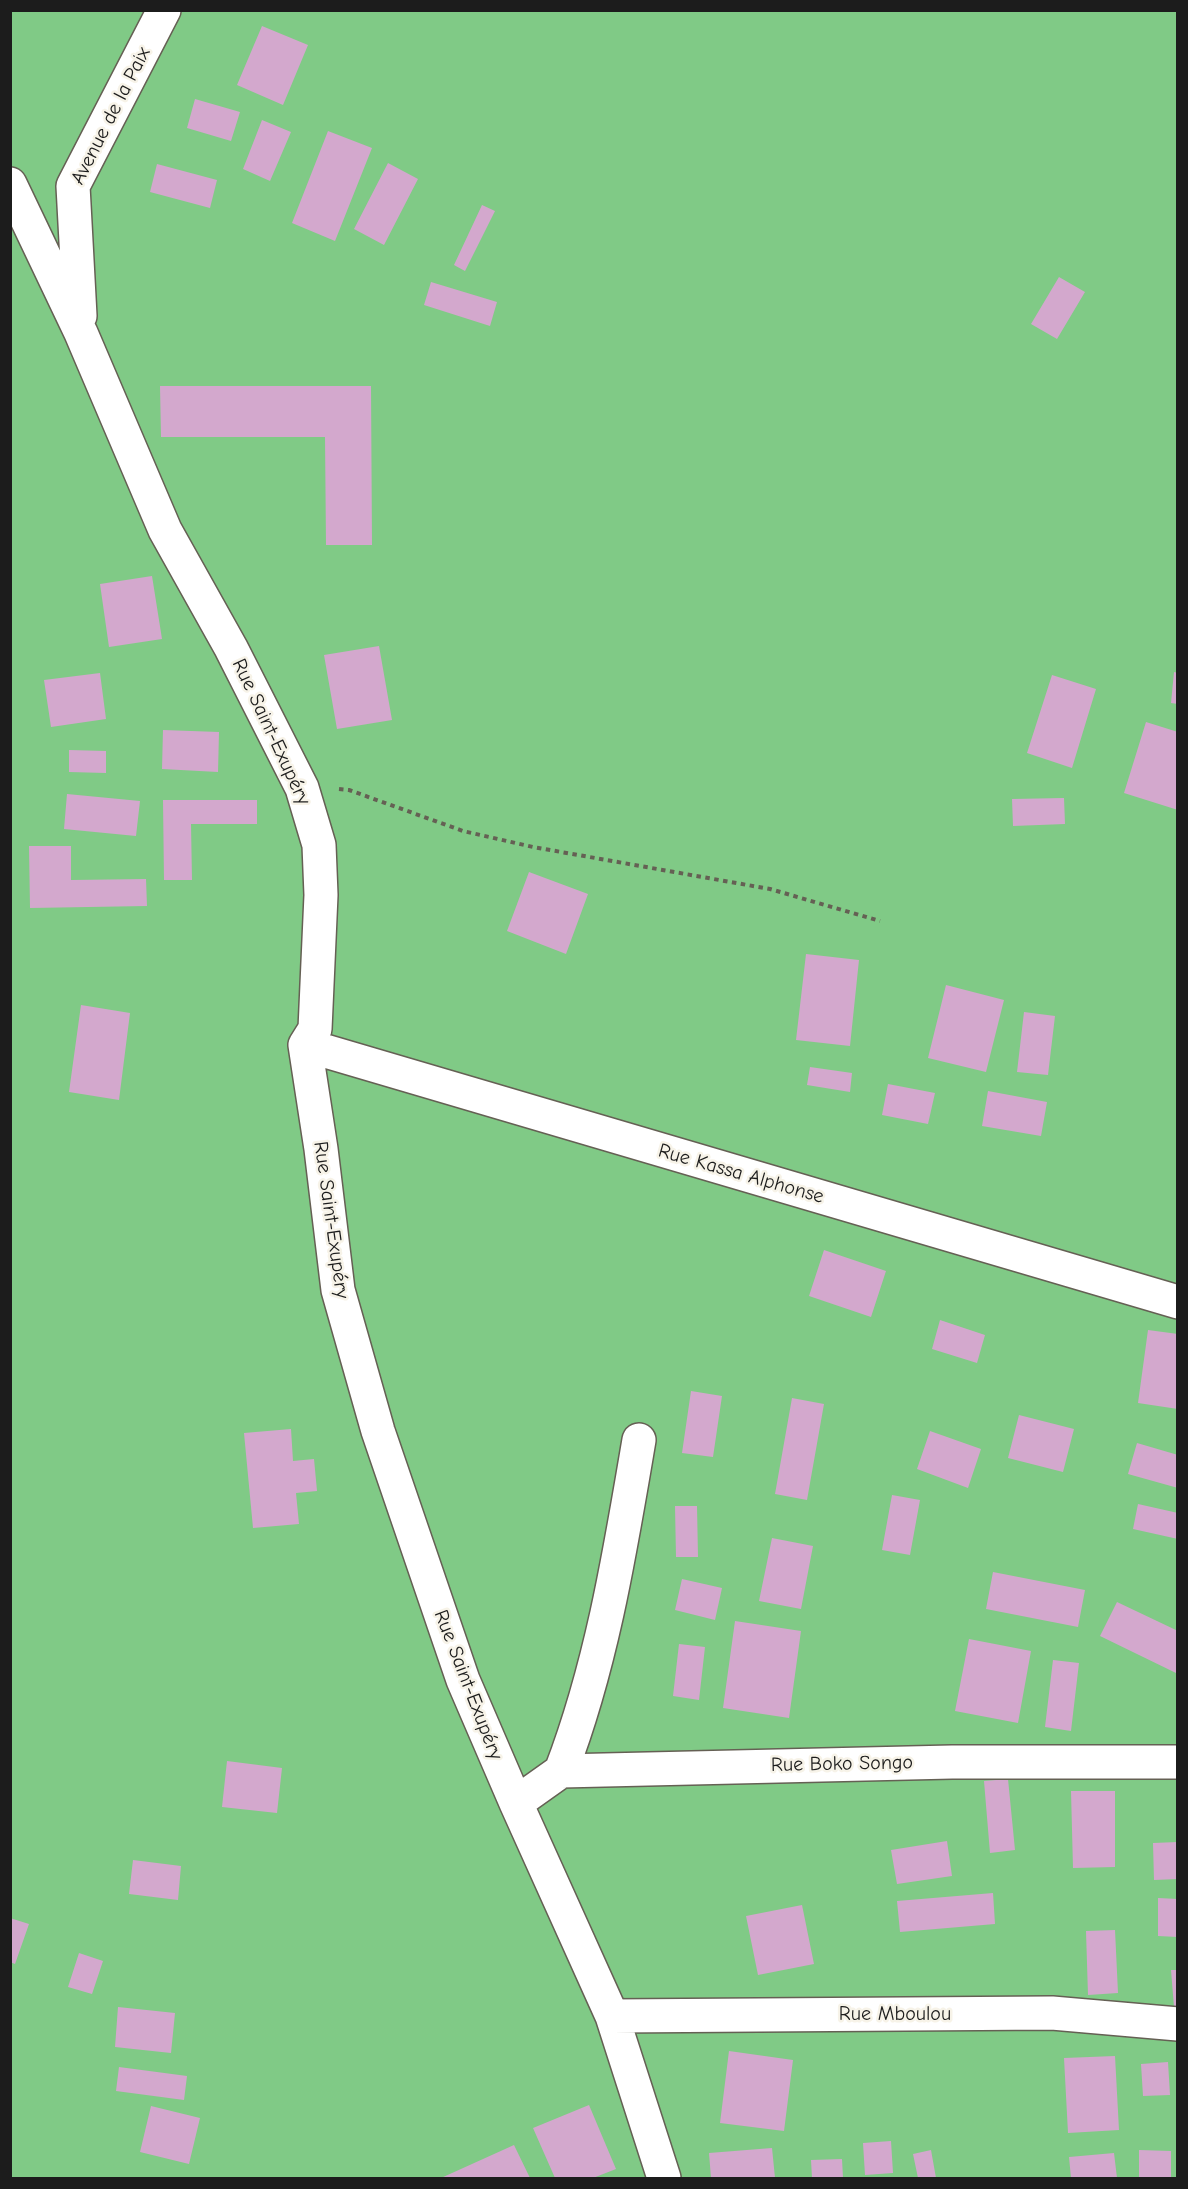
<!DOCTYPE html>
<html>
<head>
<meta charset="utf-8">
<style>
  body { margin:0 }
  #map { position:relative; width:1188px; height:2189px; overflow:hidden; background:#eddebb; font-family:"Comic Neue",sans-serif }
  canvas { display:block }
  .frame { position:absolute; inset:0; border:12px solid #1c1c1c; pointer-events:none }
</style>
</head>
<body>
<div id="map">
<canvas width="1188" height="2189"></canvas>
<div class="frame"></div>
</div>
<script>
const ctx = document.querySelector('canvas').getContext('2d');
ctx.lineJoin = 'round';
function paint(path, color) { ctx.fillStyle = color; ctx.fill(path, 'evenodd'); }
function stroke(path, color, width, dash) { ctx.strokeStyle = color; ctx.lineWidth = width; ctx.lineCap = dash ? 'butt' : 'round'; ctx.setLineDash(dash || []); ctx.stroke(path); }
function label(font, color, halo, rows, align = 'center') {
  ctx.font = font + ' "Comic Neue",sans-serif'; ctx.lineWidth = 5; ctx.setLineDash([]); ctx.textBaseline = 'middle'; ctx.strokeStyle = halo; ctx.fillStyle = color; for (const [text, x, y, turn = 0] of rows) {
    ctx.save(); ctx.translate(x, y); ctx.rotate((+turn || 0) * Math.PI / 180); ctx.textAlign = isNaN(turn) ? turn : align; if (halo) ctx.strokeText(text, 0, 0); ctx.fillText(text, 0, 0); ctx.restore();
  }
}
const green = new Path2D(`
  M 11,11 L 1177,11 L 1177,2178 L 11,2178 Z`);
const building = new Path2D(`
  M 262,26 L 308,45 L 283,105 L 237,85 Z
  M 195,99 L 240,112 L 231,141 L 187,128 Z
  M 262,120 L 291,132 L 270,181 L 243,169 Z
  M 328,131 L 372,148 L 335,241 L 292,223 Z
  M 388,163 L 418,179 L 384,245 L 354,229 Z
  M 157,164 L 217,180 L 210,208 L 150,192 Z
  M 482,205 L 495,211 L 465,271 L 454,265 Z
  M 1059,277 L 1085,292 L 1057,339 L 1031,324 Z
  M 431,282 L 497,302 L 490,326 L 424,305 Z
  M 160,386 L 371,386 L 372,545 L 326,545 L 325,437 L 161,437 Z
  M 152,576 L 162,639 L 109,647 L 100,584 Z
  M 379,646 L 392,720 L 337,729 L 324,655 Z
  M 1174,672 L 1178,673 L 1178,704 L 1171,703 Z
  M 100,673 L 106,719 L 51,727 L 44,680 Z
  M 1052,675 L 1096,689 L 1072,768 L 1027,753 Z
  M 1146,722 L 1178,732 L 1178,810 L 1124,793 Z
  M 163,730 L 219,732 L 218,772 L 162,769 Z
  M 69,750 L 106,751 L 106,773 L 69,772 Z
  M 67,794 L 140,801 L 136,836 L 64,829 Z
  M 1064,798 L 1065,824 L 1013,826 L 1012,799 Z
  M 163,800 L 257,800 L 257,824 L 191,824 L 192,880 L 164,880 Z
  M 29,846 L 71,846 L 71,880 L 146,879 L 147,906 L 30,908 Z
  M 529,872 L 588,894 L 566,954 L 507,931 Z
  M 806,954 L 859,960 L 850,1046 L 796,1040 Z
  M 946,985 L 1004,1000 L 986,1072 L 928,1058 Z
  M 81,1005 L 130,1013 L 119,1100 L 69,1092 Z
  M 1024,1012 L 1055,1016 L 1048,1075 L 1017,1072 Z
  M 810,1067 L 852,1073 L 850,1092 L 807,1085 Z
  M 888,1084 L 935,1093 L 928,1124 L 882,1115 Z
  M 988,1091 L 1047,1102 L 1041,1136 L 982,1126 Z
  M 824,1250 L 886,1271 L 871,1317 L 809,1296 Z
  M 940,1320 L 985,1335 L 977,1363 L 932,1349 Z
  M 1148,1330 L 1178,1334 L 1178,1409 L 1138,1403 Z
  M 691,1391 L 722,1396 L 713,1457 L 682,1453 Z
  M 792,1398 L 824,1404 L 807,1500 L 775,1494 Z
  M 1019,1415 L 1074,1429 L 1063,1472 L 1008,1458 Z
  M 291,1429 L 293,1461 L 314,1459 L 317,1491 L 296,1493 L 299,1524 L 253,1528 L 244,1433 Z
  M 930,1431 L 981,1449 L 968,1488 L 917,1469 Z
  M 1137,1443 L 1178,1455 L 1178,1488 L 1128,1474 Z
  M 892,1495 L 920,1500 L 910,1555 L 882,1550 Z
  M 1138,1504 L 1178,1513 L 1178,1539 L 1133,1529 Z
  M 675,1506 L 697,1506 L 698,1557 L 676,1557 Z
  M 772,1538 L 813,1546 L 801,1609 L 759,1601 Z
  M 993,1572 L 1085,1590 L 1078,1627 L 986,1609 Z
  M 682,1579 L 722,1588 L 715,1620 L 675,1610 Z
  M 1117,1602 L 1178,1631 L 1178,1669 L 1176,1673 L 1100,1636 Z
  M 735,1621 L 801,1631 L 789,1718 L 723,1708 Z
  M 969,1639 L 1031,1651 L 1018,1723 L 955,1711 Z
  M 679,1644 L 705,1647 L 699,1700 L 673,1696 Z
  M 1053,1660 L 1079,1663 L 1071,1731 L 1045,1727 Z
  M 227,1761 L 282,1768 L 277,1813 L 222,1807 Z
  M 1008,1779 L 1015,1850 L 990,1853 L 984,1781 Z
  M 1071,1791 L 1115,1791 L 1115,1867 L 1073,1868 Z
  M 947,1841 L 952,1876 L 897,1884 L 891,1850 Z
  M 1178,1842 L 1178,1879 L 1154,1880 L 1153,1843 Z
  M 133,1860 L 181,1866 L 178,1900 L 129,1894 Z
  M 993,1893 L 995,1924 L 900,1932 L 897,1901 Z
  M 1158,1898 L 1178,1899 L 1178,1937 L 1158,1936 Z
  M 802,1905 L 814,1964 L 758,1975 L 746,1916 Z
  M 10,1918 L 29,1924 L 15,1964 L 10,1962 Z
  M 1115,1930 L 1118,1993 L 1088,1995 L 1086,1931 Z
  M 79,1953 L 103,1961 L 92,1994 L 68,1987 Z
  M 1171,1970 L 1178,1970 L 1178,2007 L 1174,2007 Z
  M 118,2007 L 175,2013 L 171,2053 L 115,2047 Z
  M 729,2051 L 793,2060 L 784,2131 L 720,2123 Z
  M 1115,2056 L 1119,2130 L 1068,2133 L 1064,2058 Z
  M 1168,2062 L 1170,2095 L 1143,2096 L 1141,2064 Z
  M 119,2067 L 187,2076 L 184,2100 L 116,2091 Z
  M 589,2105 L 616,2169 L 593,2178 L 555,2178 L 533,2128 Z
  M 151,2106 L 200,2118 L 189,2164 L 140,2152 Z
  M 891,2141 L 893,2173 L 865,2175 L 863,2143 Z
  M 514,2145 L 530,2178 L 441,2178 Z
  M 772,2148 L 775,2178 L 711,2178 L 709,2153 Z
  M 931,2150 L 936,2178 L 918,2178 L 913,2154 Z
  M 1139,2150 L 1171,2151 L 1171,2178 L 1139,2178 Z
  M 1114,2153 L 1117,2178 L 1071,2178 L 1069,2157 Z
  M 842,2159 L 843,2178 L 812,2178 L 811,2160 Z`);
const path = new Path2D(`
  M 339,789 L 349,790 L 463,831 L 533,847 L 770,889 L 880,921`);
const street = new Path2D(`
  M 10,184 L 81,333 L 165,530 L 231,648 L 302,788 L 319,845 L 321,895 L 315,1029 L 305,1045 L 321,1149 L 338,1290 L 378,1431 L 463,1680 L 516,1803 L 612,2016 L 664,2178
  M 80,316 L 73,186 L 164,10
  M 305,1045 L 1178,1302
  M 561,1771 C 602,1664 620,1552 639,1440
  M 516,1803 L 561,1771 L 952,1762 L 1178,1762
  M 612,2016 L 1052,2013 L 1178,2024`);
const streetNames = [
  ["Avenue de la Paix",111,116,-63],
  ["Rue Saint-Exupéry",271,732,65],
  ["Rue Kassa Alphonse",741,1174,16],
  ["Rue Saint-Exupéry",331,1220,82],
  ["Rue Saint-Exupéry",468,1685,69],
  ["Rue Boko Songo",842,1764,-1],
  ["Rue Mboulou",895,2014]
];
paint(green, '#80ca86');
paint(building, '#d3a8cd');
stroke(street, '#656054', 36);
stroke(path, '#656054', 4, [4.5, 4.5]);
stroke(street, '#fff', 33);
label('20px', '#1c1c1c', '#f7f3e8', streetNames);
</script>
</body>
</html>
